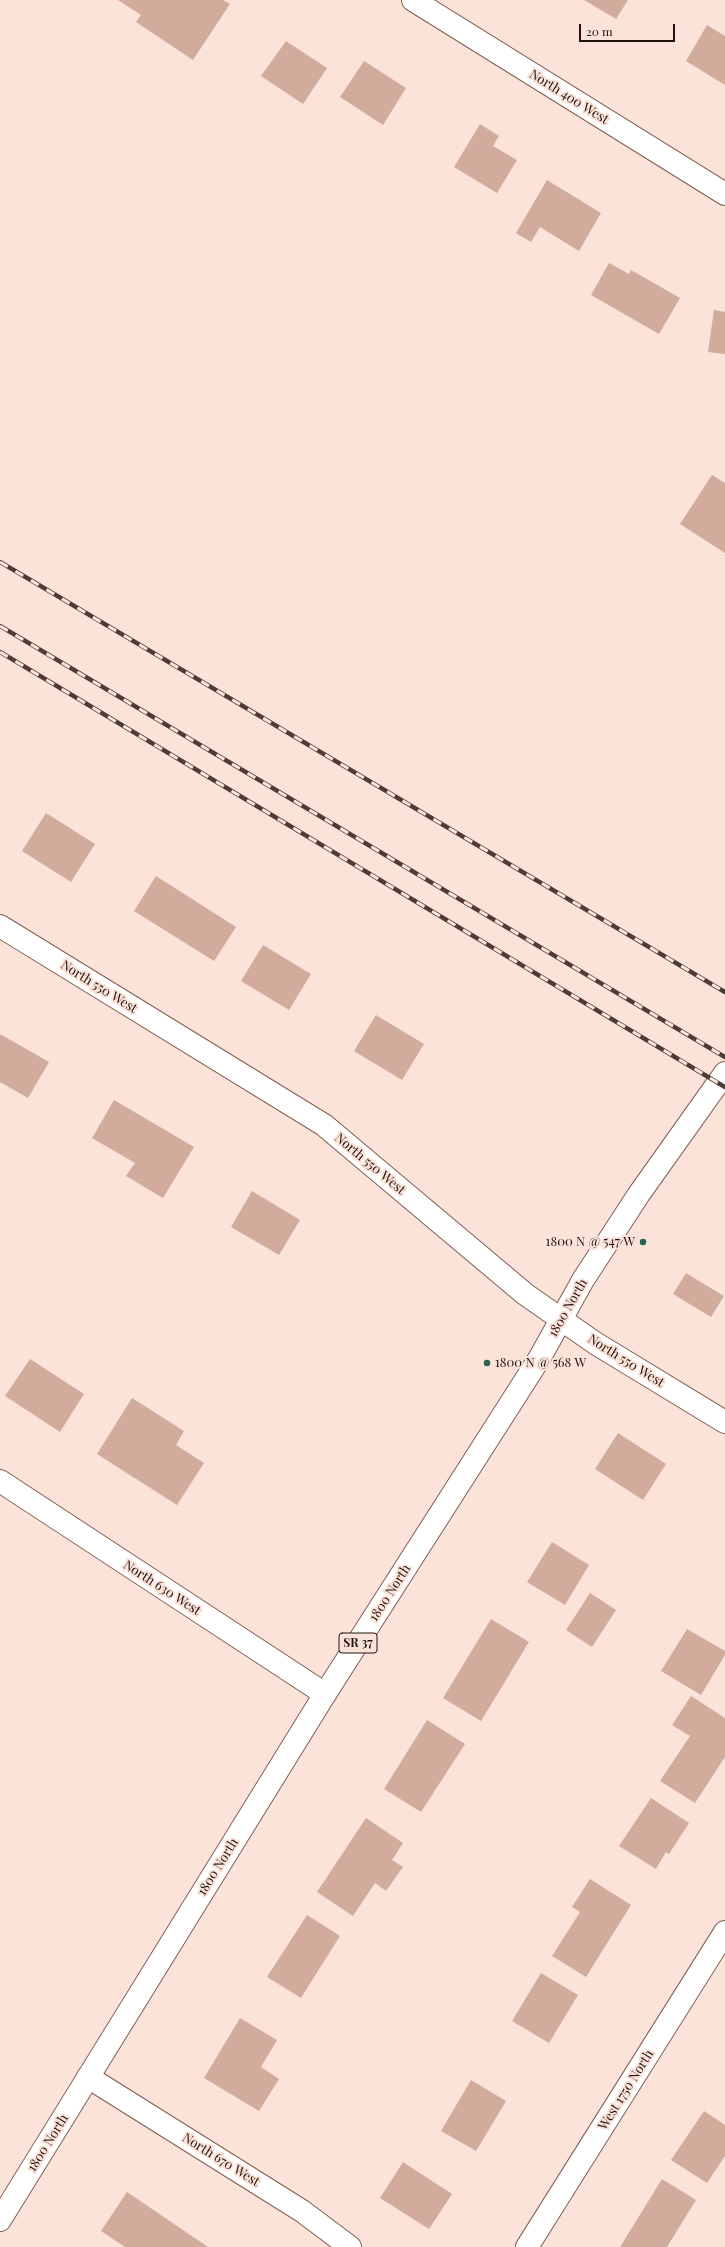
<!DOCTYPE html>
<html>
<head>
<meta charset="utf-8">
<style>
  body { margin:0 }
  #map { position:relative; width:725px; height:2247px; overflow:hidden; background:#fbe3da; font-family:"Playfair Display",serif }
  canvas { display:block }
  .scale { position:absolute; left:579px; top:24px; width:96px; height:18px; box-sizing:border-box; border:2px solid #21140e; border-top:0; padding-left:5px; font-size:12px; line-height:14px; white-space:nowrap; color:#21140e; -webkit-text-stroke:3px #fbe3da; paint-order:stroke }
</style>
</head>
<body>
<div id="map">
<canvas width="725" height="2247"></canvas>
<div class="scale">20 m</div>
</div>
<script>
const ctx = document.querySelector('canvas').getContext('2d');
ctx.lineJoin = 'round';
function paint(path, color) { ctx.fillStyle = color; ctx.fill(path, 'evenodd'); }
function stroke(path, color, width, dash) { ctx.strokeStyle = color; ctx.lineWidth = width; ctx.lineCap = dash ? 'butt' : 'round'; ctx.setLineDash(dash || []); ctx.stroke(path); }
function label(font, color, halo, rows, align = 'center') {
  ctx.font = font + ' "Playfair Display",serif'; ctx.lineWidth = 4; ctx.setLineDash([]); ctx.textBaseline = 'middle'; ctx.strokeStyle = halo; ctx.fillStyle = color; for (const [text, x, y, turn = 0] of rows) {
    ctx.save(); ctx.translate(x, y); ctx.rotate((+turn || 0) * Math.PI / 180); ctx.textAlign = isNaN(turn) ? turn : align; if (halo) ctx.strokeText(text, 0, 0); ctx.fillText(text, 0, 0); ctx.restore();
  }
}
const building = new Path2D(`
  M 118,0 L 223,0 L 230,4 L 193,60 L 136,22 L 141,15 Z
  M 584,0 L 628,0 L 616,19 Z
  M 707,25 L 725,36 L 725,85 L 686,61 Z
  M 286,41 L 327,68 L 303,104 L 261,76 Z
  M 364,61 L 406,88 L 383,125 L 340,97 Z
  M 480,124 L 499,136 L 493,146 L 517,160 L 497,193 L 454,167 Z
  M 547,180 L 601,213 L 579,251 L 540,227 L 531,242 L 516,233 Z
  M 609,263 L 629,274 L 631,270 L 680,298 L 659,334 L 591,295 Z
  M 714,310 L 725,312 L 725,354 L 708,352 Z
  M 712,475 L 725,483 L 725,553 L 680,524 Z
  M 46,813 L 95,844 L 71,882 L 22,851 Z
  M 156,876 L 236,927 L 214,961 L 134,911 Z
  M 263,945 L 311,974 L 289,1010 L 241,981 Z
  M 376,1015 L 424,1044 L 402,1080 L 354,1051 Z
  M 0,1034 L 49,1062 L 28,1098 L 0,1082 Z
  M 114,1100 L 194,1147 L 163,1198 L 126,1176 L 135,1163 L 92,1138 Z
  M 252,1191 L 300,1220 L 279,1255 L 231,1227 Z
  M 686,1273 L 724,1296 L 711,1317 L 673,1294 Z
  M 30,1359 L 84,1394 L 60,1432 L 5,1396 Z
  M 132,1398 L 184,1431 L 176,1445 L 204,1463 L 177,1505 L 97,1454 Z
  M 618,1433 L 666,1464 L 643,1500 L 595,1469 Z
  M 552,1542 L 589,1565 L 565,1605 L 527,1582 Z
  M 590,1593 L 616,1610 L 592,1647 L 566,1630 Z
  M 491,1619 L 529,1642 L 481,1721 L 443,1698 Z
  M 687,1629 L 725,1651 L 725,1655 L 701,1695 L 661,1671 Z
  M 691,1696 L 725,1718 L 725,1757 L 695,1803 L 660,1781 L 690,1736 L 672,1725 Z
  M 427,1720 L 465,1744 L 421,1812 L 384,1789 Z
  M 651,1798 L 689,1823 L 669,1854 L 666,1852 L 656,1869 L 619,1846 Z
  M 366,1818 L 403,1843 L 392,1860 L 403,1867 L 386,1891 L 375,1883 L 353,1916 L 317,1892 Z
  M 590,1879 L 631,1905 L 586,1977 L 552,1956 L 580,1912 L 572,1907 Z
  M 307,1915 L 340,1936 L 301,1998 L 267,1977 Z
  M 541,1973 L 578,1995 L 549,2043 L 512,2021 Z
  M 240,2018 L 277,2040 L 261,2067 L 279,2079 L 259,2111 L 204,2078 Z
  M 471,2080 L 506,2101 L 476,2151 L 441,2131 Z
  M 704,2111 L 725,2125 L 725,2156 L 707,2183 L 671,2160 Z
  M 403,2162 L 452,2194 L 429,2229 L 380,2198 Z
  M 662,2179 L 696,2200 L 667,2247 L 620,2247 Z
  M 127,2192 L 208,2247 L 125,2247 L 101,2231 Z`);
const minor = new Path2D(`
  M 413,0 L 725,194
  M 0,926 L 324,1125 L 525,1294 L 595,1343 L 725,1422
  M 0,1481 L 325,1694
  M 88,2077 L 302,2211 L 350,2247
  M 527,2247 L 725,1932`);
const primary = new Path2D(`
  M 0,2220 L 325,1694 L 539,1359 L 583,1280 L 639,1194 L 725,1073`);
const rail = new Path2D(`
  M 0,562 L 725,992
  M 0,626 L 725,1057
  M 0,652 L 725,1087`);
const markers = [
  [643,1242,4,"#286551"],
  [487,1363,4,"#286551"]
];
const shields = [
  [358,1643,38]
];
const shieldNames = [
  ["SR 37",358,1643]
];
const streetNames = [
  ["North 400 West",569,97,32],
  ["North 550 West",99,987,32],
  ["North 550 West",370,1164,40],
  ["1800 North",568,1308,-60],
  ["North 550 West",626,1361,32],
  ["North 630 West",162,1588,33],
  ["1800 North",390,1593,-57],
  ["1800 North",218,1867,-58],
  ["West 1750 North",626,2090,-58],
  ["1800 North",48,2143,-58],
  ["North 670 West",221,2160,32]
];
const poiNames = [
  ["1800 N @ 547 W",635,1242],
  ["1800 N @ 568 W",495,1363,"left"]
];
paint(building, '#d1ab9c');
stroke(minor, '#815e51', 24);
stroke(primary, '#815e51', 24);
stroke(minor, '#fff', 22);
stroke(primary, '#fff', 22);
stroke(rail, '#4c3c36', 4.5);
stroke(rail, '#fbe3da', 3, [9]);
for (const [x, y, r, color] of markers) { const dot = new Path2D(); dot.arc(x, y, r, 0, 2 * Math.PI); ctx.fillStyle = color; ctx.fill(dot); stroke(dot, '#fbe3da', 1.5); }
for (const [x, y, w] of shields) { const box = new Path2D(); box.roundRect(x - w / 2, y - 10, w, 20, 3); ctx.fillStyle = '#fbe3da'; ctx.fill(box); stroke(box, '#21140e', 1); }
label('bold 12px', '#21140e', null, shieldNames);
label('13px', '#21140e', '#fbe3da', streetNames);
label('13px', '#21140e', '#fbe3da', poiNames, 'right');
</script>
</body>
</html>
